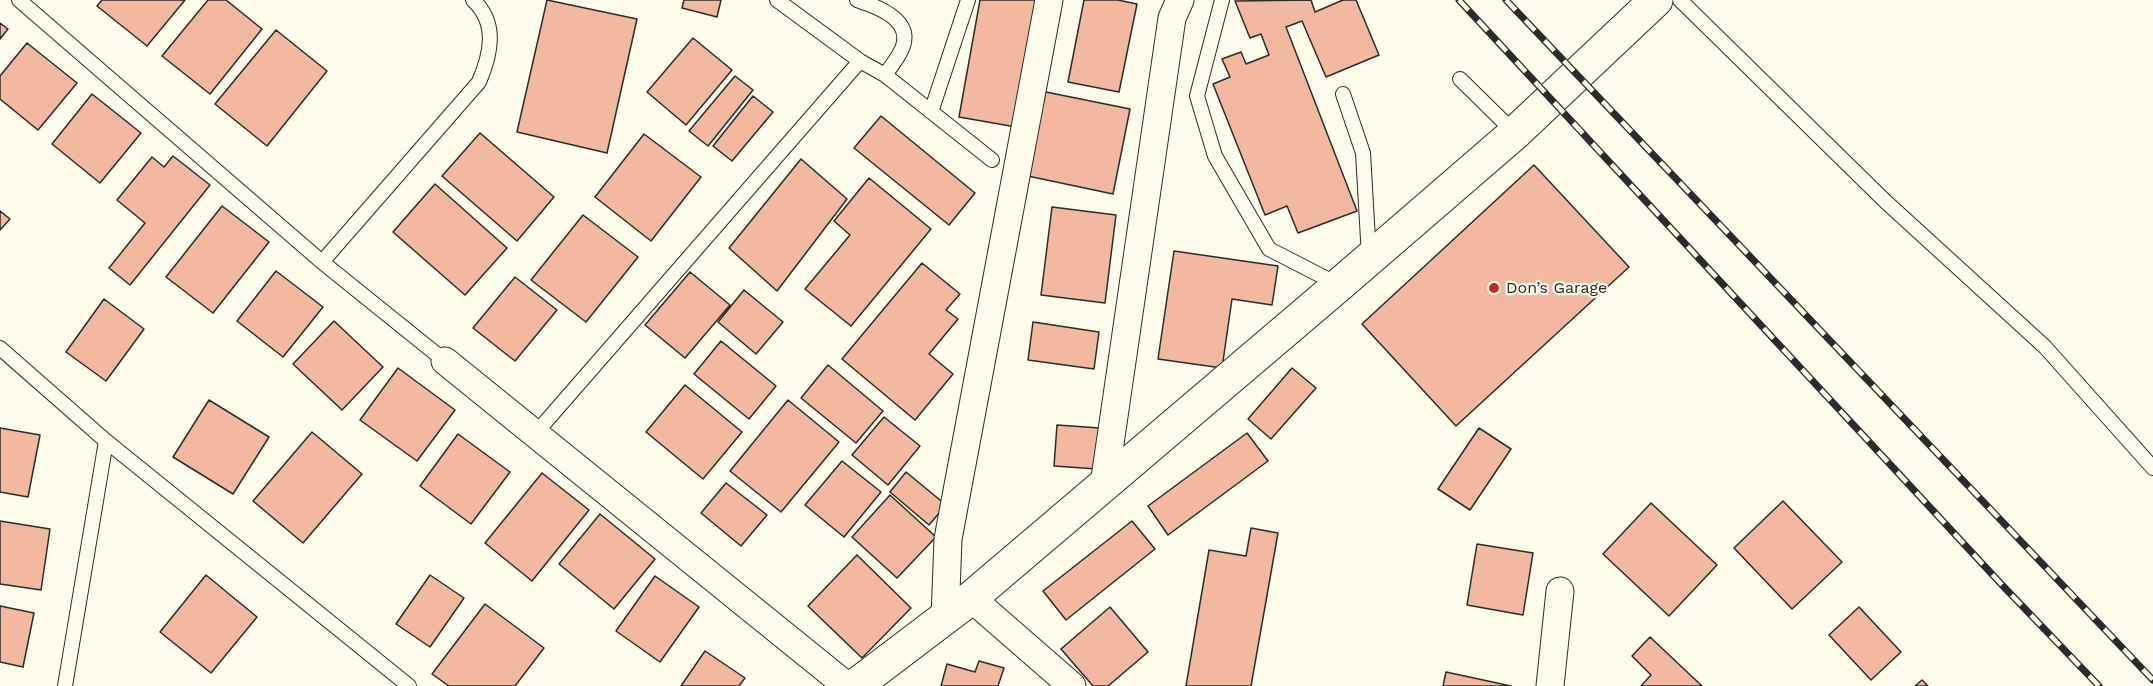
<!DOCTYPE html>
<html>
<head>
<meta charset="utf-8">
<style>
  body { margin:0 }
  canvas { display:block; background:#fdfbea }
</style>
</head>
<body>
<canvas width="2153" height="686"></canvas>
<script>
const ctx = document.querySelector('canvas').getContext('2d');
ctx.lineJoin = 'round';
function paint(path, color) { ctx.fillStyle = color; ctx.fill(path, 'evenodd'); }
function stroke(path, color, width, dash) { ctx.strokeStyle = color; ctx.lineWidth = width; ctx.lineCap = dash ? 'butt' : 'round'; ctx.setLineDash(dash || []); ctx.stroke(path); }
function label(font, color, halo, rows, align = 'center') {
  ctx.font = font + ' "Work Sans",sans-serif'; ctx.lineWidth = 4.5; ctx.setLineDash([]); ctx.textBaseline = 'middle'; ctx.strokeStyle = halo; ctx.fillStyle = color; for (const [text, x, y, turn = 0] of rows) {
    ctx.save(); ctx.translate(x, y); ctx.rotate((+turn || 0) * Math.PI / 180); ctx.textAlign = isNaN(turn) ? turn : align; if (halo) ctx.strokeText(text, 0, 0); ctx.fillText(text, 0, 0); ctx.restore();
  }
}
const building = new Path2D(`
  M 102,0 L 185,0 L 147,46 L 97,6 Z
  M 208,0 L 226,0 L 262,29 L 210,94 L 162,56 Z
  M 547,0 L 637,19 L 607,153 L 517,132 Z
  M 684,0 L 721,0 L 717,17 L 682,8 Z
  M 980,0 L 1040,0 L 1016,127 L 959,117 Z
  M 1084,0 L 1118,0 L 1137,4 L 1119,92 L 1068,82 Z
  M 1311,0 L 1315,12 L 1343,0 L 1356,0 L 1379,55 L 1326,77 L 1302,21 L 1286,27 L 1357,211 L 1298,233 L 1287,206 L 1265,215 L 1213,84 L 1230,77 L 1222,59 L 1241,52 L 1246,64 L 1269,55 L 1261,34 L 1250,38 L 1235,1 Z
  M 0,23 L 8,29 L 0,39 Z
  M 276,30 L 327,71 L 267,146 L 215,104 Z
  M 693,38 L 732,70 L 686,125 L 647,92 Z
  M 27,43 L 77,83 L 38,130 L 0,99 L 0,76 Z
  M 735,76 L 753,90 L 708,146 L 689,131 Z
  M 1041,91 L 1130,109 L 1113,194 L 1023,175 Z
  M 92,94 L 141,133 L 100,183 L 52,144 Z
  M 753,96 L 773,112 L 732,161 L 713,146 Z
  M 881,116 L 975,193 L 949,225 L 854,148 Z
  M 480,133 L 554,197 L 517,241 L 442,176 Z
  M 644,134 L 701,177 L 651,241 L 595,197 Z
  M 173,156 L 210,185 L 130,285 L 109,268 L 145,223 L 117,200 L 152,157 L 164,167 Z
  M 801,159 L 847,199 L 777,291 L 729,248 Z
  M 1534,165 L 1629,267 L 1456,426 L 1362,324 Z
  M 869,178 L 931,229 L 851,326 L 805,289 L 850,235 L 834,221 Z
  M 435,184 L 507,248 L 465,295 L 393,232 Z
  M 222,206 L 269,242 L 213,313 L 166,277 Z
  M 1052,207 L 1116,215 L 1105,303 L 1041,295 Z
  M 0,211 L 10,219 L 0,230 Z
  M 583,215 L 638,257 L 586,322 L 531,280 Z
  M 1174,251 L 1278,266 L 1272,305 L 1232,299 L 1222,368 L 1158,359 Z
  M 922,263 L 960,294 L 946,310 L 958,319 L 929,354 L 953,374 L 915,420 L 842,359 Z
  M 276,271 L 323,307 L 283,357 L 237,321 Z
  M 690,272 L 730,305 L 685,358 L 645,325 Z
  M 515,277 L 557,310 L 515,361 L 473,328 Z
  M 744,290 L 783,322 L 756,354 L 718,322 Z
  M 104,299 L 144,329 L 106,381 L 66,352 Z
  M 334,321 L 383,367 L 342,410 L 293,364 Z
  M 1033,322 L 1099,332 L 1094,369 L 1028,360 Z
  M 721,341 L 776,386 L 749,419 L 694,374 Z
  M 828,365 L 883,411 L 856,443 L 801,398 Z
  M 398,368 L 455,410 L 417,461 L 360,420 Z
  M 1292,368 L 1316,388 L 1271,439 L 1248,419 Z
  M 685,385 L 742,432 L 703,479 L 646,432 Z
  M 209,400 L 269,437 L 233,494 L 173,457 Z
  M 788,400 L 839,442 L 781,512 L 730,471 Z
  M 884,417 L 920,446 L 888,485 L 852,455 Z
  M 1057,425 L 1100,428 L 1097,469 L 1054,466 Z
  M 0,428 L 40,435 L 28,497 L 0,492 Z
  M 1479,428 L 1511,449 L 1470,510 L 1438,489 Z
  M 312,432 L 362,474 L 303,543 L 253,501 Z
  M 1247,433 L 1268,461 L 1168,535 L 1148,506 Z
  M 458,434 L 510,472 L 471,524 L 420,486 Z
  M 842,461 L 881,492 L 844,537 L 805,505 Z
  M 906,472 L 946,505 L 929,525 L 890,492 Z
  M 542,473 L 589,510 L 532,581 L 485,543 Z
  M 726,483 L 767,515 L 741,546 L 701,513 Z
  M 890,495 L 936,537 L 897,578 L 852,537 Z
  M 1783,501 L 1842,562 L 1792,609 L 1734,548 Z
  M 1651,503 L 1717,565 L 1669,616 L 1603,554 Z
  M 600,514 L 655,559 L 614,609 L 559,564 Z
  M 0,521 L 50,529 L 41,590 L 0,584 Z
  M 1132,521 L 1155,549 L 1066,620 L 1043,591 Z
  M 1251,528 L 1278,533 L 1251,686 L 1186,686 L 1209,550 L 1246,556 Z
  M 1477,544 L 1533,553 L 1523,615 L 1467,605 Z
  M 857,555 L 911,608 L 862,658 L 808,606 Z
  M 206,575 L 257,617 L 211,673 L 160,632 Z
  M 430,575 L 464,598 L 430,647 L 396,624 Z
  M 655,576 L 699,607 L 660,662 L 616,631 Z
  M 485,604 L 544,648 L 515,686 L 449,686 L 432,674 Z
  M 0,606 L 34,613 L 23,667 L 0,662 Z
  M 1110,607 L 1148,652 L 1108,686 L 1093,686 L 1061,649 Z
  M 1859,607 L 1901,652 L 1871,680 L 1829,635 Z
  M 1650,637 L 1702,686 L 1641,686 L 1651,675 L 1632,656 Z
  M 705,651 L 745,678 L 739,686 L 681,686 Z
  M 979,661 L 1004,668 L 998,686 L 941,686 L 947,664 L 975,672 Z
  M 1446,672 L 1511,686 L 1443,686 Z
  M 1922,680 L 1928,686 L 1915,686 Z`);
const lane = new Path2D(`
  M 19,0 L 322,262 L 445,361
  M 777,0 L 860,61 L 885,75 L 992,160
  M 857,0 C 876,6 912,19 903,46 C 900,56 891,66 885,75
  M 1222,0 L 1197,96 L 1215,156 L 1269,249 L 1339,285
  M 1680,0 L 1885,201 L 2045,347 L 2153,468
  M 1460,79 L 1515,133
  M 1343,94 L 1363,153 L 1369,257
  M 931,112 L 968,0
  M 322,262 L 479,82 C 491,54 498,23 473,0
  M 0,348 L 106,441 L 409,686
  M 535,434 L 860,61
  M 65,686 L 106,441`);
const street = new Path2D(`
  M 445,361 L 847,686
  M 1104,485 L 1172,18 L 1180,0
  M 971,598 L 1072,686
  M 945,618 L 948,539 L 1049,0
  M 1550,686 L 1560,591`);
const secondary = new Path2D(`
  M 855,686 L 971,598 L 1339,285 L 1515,133 L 1656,0`);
const rail = new Path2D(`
  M 1459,0 L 2003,586 L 2099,686
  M 1506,0 L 2153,680`);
const markers = [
  [1494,288,6,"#c62828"]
];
const poiNames = [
  ["Don’s Garage",1506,288]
];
paint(building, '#f2b8a0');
stroke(building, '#2b2b2b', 1.5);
stroke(lane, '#2b2b2b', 16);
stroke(street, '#2b2b2b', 29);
stroke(secondary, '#2b2b2b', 35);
stroke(lane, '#fdfbea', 14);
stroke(street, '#fdfbea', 27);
stroke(secondary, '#fdfbea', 33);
stroke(rail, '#2b2b2b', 7);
stroke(rail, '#fdfbea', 4.5, [14]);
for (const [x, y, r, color] of markers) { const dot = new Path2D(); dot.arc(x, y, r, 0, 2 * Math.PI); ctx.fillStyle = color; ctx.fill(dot); stroke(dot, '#fdfbea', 2); }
label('16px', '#2b2b2b', '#fdfbea', poiNames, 'left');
</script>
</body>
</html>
